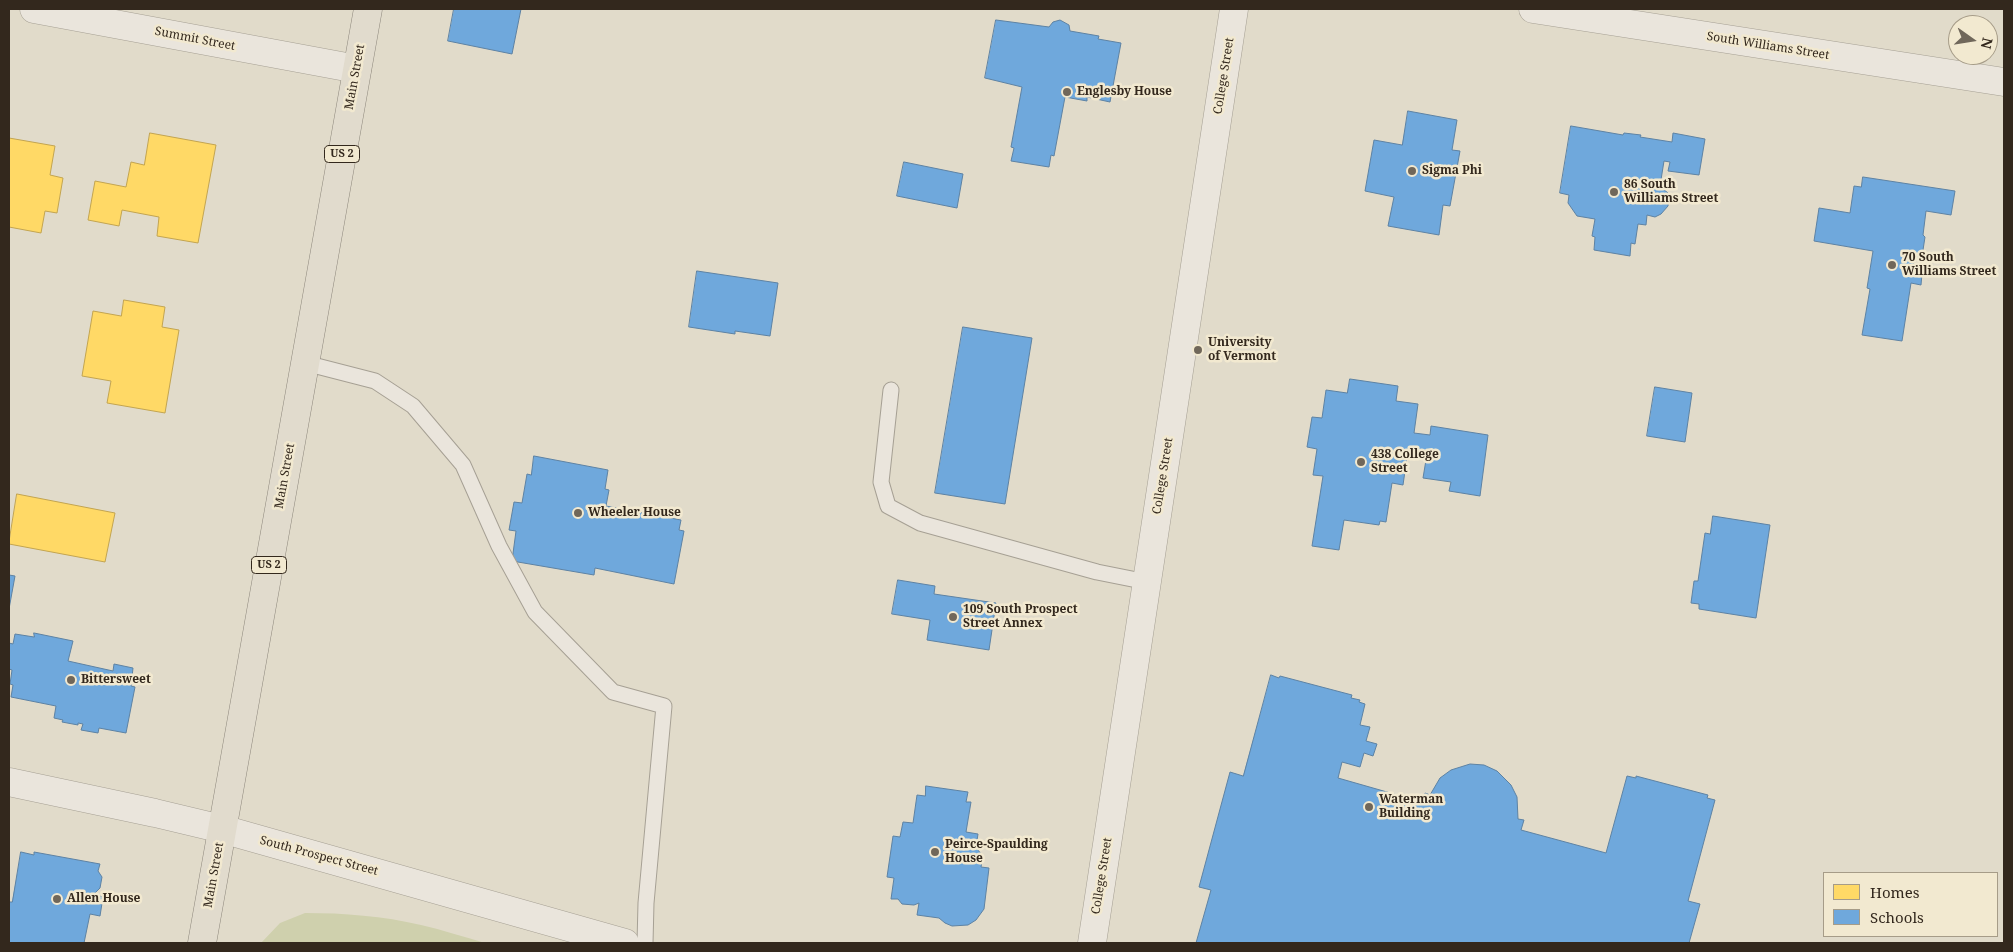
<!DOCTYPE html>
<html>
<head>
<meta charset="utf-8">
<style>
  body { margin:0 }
  #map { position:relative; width:2013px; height:952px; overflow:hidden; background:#e1dbca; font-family:"Noto Serif",serif }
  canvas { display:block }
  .frame { position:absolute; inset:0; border:10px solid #33281d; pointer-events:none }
  .legend { position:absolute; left:1823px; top:872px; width:175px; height:65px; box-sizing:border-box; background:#f2e9d0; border:1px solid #a69c88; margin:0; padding:6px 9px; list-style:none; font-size:15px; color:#33281d }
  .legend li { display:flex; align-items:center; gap:10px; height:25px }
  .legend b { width:25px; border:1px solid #a69c88 }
  .north { position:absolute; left:1948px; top:15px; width:50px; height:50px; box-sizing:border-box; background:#f2e9d0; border:1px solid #a69c88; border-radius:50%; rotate:103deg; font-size:14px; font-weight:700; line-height:20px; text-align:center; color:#33281d }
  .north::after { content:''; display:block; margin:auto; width:18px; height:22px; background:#70675a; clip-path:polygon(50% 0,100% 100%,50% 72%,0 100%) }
</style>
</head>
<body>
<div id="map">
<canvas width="2013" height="952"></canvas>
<div class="frame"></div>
<ul class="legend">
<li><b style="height:14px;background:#ffd966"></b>Homes</li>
<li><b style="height:14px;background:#6fa8dc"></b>Schools</li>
</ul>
<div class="north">N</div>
</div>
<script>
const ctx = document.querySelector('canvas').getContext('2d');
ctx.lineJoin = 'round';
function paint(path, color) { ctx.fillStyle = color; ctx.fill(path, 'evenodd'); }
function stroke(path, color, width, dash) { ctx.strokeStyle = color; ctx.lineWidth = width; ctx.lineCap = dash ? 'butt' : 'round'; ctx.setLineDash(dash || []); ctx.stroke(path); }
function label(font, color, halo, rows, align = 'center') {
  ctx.font = font + ' "Noto Serif",serif'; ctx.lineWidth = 5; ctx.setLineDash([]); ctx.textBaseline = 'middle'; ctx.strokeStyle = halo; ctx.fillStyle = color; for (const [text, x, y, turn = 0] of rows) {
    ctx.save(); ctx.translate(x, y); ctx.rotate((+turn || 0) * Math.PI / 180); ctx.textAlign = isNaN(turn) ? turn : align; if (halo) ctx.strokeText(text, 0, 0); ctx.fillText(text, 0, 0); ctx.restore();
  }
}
const green = new Path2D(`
  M 305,913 C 344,913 383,916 421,925 C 443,930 464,937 485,943 L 261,943 L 280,923 Z`);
const homes = new Path2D(`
  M 150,133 L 216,145 L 198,243 L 157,236 L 159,217 L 122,210 L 119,226 L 88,220 L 95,181 L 126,187 L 131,162 L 144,165 Z
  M 9,138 L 55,146 L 50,175 L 63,178 L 57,213 L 45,211 L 41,233 L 9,227 Z
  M 124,300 L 165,307 L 162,327 L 179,330 L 165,413 L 107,403 L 111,381 L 82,376 L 93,311 L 121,316 Z
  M 17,494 L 115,513 L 105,562 L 9,544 Z`);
const schools = new Path2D(`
  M 454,9 L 521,9 L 512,54 L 448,41 Z
  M 996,20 L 1049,27 L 1053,22 L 1060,20 L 1069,25 L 1070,31 L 1099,36 L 1098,39 L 1121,43 L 1110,102 L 1087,97 L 1087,101 L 1065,97 L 1054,156 L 1051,155 L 1049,167 L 1011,161 L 1014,148 L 1011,147 L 1022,87 L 985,78 Z
  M 1408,111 L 1457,120 L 1452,150 L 1460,151 L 1450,206 L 1443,205 L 1439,235 L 1388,226 L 1394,197 L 1365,191 L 1374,140 L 1402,145 Z
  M 1571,126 L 1623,135 L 1624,133 L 1641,135 L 1640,137 L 1672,142 L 1673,133 L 1705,139 L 1699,175 L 1668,171 L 1670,162 L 1664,161 L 1660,186 L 1669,194 L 1668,206 L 1661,214 L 1655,217 L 1647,215 L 1646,225 L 1638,224 L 1635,244 L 1631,243 L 1630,256 L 1594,250 L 1595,237 L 1592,236 L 1595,219 L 1577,216 L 1568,203 L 1569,195 L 1560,193 Z
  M 904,162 L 963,174 L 957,208 L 897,196 Z
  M 1863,177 L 1955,191 L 1951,215 L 1926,211 L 1923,235 L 1925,237 L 1923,250 L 1920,252 L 1920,258 L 1915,257 L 1912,273 L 1922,274 L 1921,285 L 1911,283 L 1902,341 L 1862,335 L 1870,289 L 1867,288 L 1873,251 L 1814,241 L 1819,208 L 1850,213 L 1854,186 L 1861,187 Z
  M 697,271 L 778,283 L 770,336 L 735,331 L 735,334 L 689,327 Z
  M 963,327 L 1032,338 L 1005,504 L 935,493 Z
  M 1350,379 L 1398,386 L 1396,401 L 1418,404 L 1414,433 L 1430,435 L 1431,426 L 1488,435 L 1480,496 L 1449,491 L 1451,482 L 1423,478 L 1426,460 L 1407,457 L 1403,485 L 1392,483 L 1386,522 L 1380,521 L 1379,525 L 1344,520 L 1339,550 L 1312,546 L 1323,476 L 1313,475 L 1317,449 L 1307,447 L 1312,417 L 1322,418 L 1326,390 L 1347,393 Z
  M 1655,387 L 1692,393 L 1685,442 L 1647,436 Z
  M 534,456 L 608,470 L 605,489 L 609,490 L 606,506 L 681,520 L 679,530 L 684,531 L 674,584 L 595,568 L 594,575 L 512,561 L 516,531 L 509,530 L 514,502 L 522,503 L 527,474 L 531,475 Z
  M 1713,516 L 1770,525 L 1756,618 L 1699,609 L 1699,604 L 1691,603 L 1694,581 L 1698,581 L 1705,533 L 1710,534 Z
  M 9,575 L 15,576 L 9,609 Z
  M 898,580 L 935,586 L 934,594 L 996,603 L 989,650 L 927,640 L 930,620 L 892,614 Z
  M 34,633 L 73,641 L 68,661 L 113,671 L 114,664 L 133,668 L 131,686 L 135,687 L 126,733 L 99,728 L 98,733 L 81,730 L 83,724 L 78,723 L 78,725 L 62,722 L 63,720 L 54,718 L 56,706 L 11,697 L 13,685 L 10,684 L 12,670 L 9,669 L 9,643 L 13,644 L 15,634 L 34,637 Z
  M 1271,675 L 1279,678 L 1280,676 L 1352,695 L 1351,698 L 1360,700 L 1359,702 L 1365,704 L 1360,725 L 1370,727 L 1366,741 L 1377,744 L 1373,756 L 1364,753 L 1360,767 L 1342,762 L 1338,778 L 1422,802 L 1425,793 L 1430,795 L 1440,778 L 1451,770 L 1470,764 L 1484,765 L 1497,771 L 1511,785 L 1517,797 L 1518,819 L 1524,820 L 1521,830 L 1606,853 L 1627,776 L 1636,778 L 1636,776 L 1708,795 L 1707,798 L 1715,800 L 1688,901 L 1700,904 L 1689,943 L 1196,943 L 1211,890 L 1199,887 L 1230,772 L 1243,776 Z
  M 926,786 L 968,792 L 966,802 L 971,802 L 966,832 L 978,834 L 976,847 L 983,857 L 981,867 L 989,868 L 984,909 L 976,920 L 968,925 L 952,926 L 945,923 L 939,918 L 917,915 L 919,903 L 914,905 L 902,904 L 898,899 L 891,899 L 894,878 L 887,877 L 893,836 L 900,837 L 903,822 L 913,823 L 917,795 L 925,796 Z
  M 21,852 L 34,855 L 34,852 L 100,864 L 98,871 L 102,877 L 100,888 L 94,894 L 103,897 L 100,916 L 90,914 L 84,943 L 9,943 L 9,902 L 12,902 Z`);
const service = new Path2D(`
  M 305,363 L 375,381 L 413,406 L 463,465 L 499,546 L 535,612 L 613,692 L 664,706 L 646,903 L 645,943
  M 891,390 L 881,482 L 888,506 L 920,523 L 1097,572 L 1147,582`);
const minor = new Path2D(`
  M 34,9 L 357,69
  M 1533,9 L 2004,82`);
const tertiary = new Path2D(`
  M 9,782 L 155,813 L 222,829 L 625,943
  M 1092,943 L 1234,9`);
const primary = new Path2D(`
  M 202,943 L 368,9`);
const markers = [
  [1067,92,5,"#70675a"],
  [1412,171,5,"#70675a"],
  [1614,192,5,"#70675a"],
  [1892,265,5,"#70675a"],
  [1198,350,5,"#70675a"],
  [1361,462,5,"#70675a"],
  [578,513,5,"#70675a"],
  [953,617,5,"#70675a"],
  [71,680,5,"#70675a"],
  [1369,807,5,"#70675a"],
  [935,852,5,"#70675a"],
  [57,899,5,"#70675a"]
];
const shields = [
  [342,154,35],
  [269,565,35]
];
const shieldNames = [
  ["US 2",342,154],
  ["US 2",269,565]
];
const streetNames = [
  ["Summit Street",195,39,11],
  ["South Williams Street",1768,46,9],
  ["College Street",1224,76,-81],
  ["Main Street",355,77,-80],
  ["Main Street",285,476,-80],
  ["College Street",1163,476,-81],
  ["South Prospect Street",319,856,15],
  ["Main Street",214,875,-80],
  ["College Street",1102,876,-81]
];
const poiNames = [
  ["Englesby House",1077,92],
  ["Sigma Phi",1422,171],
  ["86 South",1624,185],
  ["Williams Street",1624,199],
  ["70 South",1902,258],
  ["Williams Street",1902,272],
  ["University",1208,343],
  ["of Vermont",1208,357],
  ["438 College",1371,455],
  ["Street",1371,469],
  ["Wheeler House",588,513],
  ["109 South Prospect",963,610],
  ["Street Annex",963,624],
  ["Bittersweet",81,680],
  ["Waterman",1379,800],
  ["Building",1379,814],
  ["Peirce-Spaulding",945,845],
  ["House",945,859],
  ["Allen House",67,899]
];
paint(green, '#cfd0ad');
paint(homes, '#ffd966');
stroke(homes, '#c2a450', 1);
paint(schools, '#6fa8dc');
stroke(schools, '#5d82a3', 1);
stroke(service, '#a6a094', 17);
stroke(minor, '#a6a094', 29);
stroke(tertiary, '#a6a094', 29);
stroke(primary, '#8b857a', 29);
stroke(service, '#eae5dc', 15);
stroke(minor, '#eae5dc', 28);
stroke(tertiary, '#eae5dc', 28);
stroke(primary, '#e1dbcd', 28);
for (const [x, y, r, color] of markers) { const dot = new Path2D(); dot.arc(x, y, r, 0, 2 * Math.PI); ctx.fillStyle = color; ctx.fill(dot); stroke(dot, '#f2e9d0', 2); }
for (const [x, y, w] of shields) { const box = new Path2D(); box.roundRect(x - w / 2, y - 8.5, w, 17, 4); ctx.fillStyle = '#f2e9d0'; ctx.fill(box); stroke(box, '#33281d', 1); }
label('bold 11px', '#33281d', null, shieldNames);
label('12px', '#33281d', '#f2e9d0', streetNames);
label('bold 12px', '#33281d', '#f2e9d0', poiNames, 'left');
</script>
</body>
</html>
